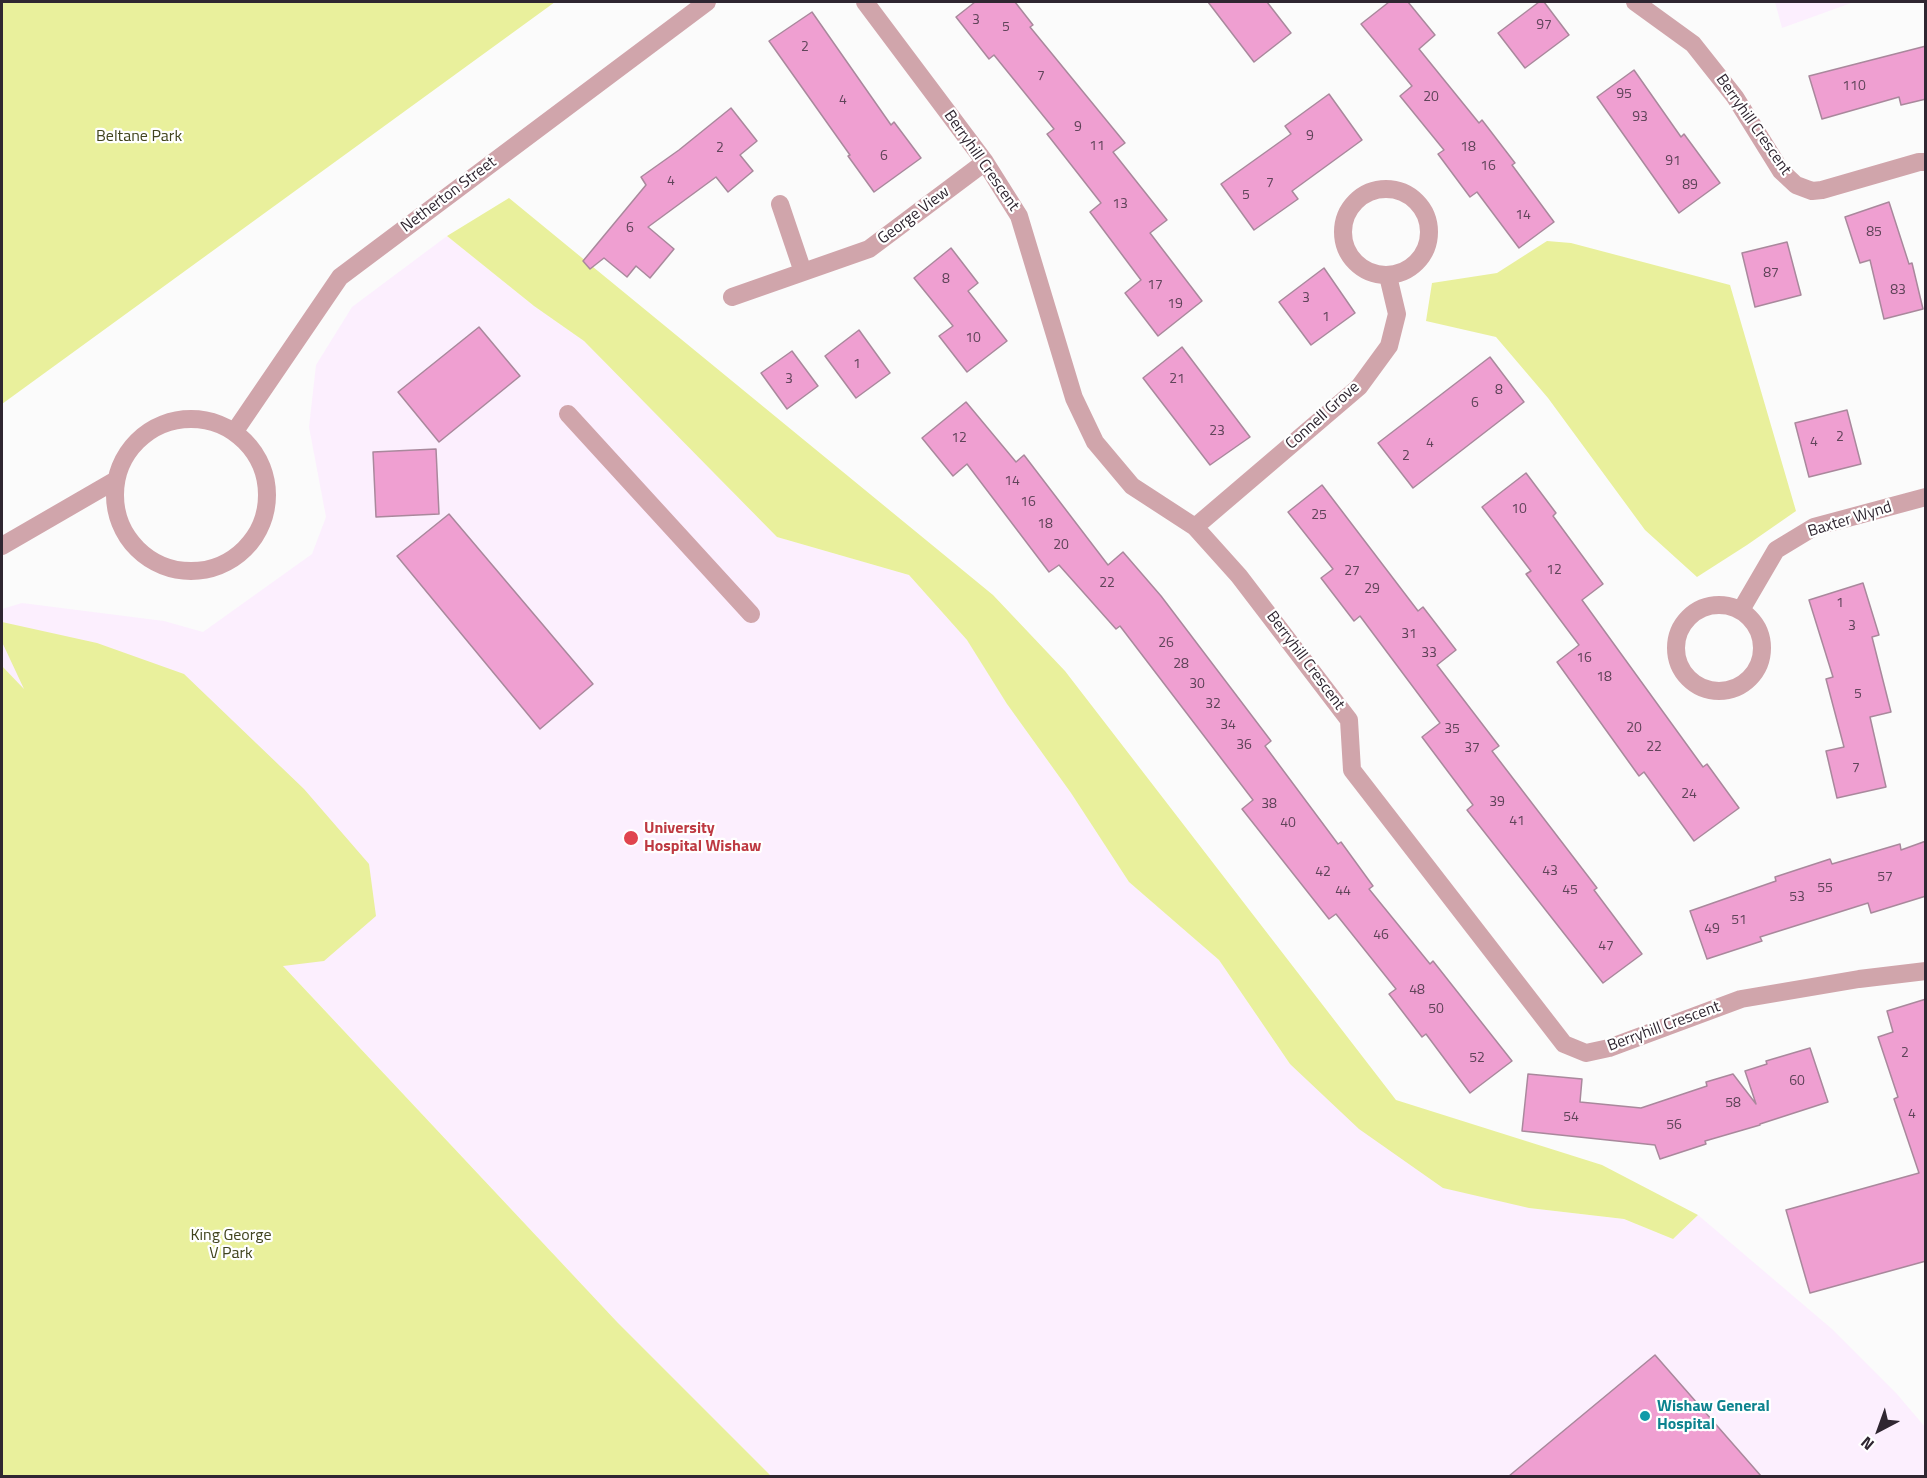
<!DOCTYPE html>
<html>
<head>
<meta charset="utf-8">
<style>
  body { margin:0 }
  #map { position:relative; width:1927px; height:1478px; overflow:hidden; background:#fbfbfb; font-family:"Titillium Web",sans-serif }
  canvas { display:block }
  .frame { position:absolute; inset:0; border:3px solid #2f2631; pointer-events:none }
  .north { position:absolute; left:1849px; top:1400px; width:60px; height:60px; -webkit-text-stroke:4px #fff; paint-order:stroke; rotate:221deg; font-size:16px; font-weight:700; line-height:24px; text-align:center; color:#2f2631 }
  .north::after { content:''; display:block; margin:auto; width:21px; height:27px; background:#2f2631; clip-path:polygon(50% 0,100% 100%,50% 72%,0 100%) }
</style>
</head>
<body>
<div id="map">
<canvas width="1927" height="1478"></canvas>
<div class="frame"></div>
<div class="north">N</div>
</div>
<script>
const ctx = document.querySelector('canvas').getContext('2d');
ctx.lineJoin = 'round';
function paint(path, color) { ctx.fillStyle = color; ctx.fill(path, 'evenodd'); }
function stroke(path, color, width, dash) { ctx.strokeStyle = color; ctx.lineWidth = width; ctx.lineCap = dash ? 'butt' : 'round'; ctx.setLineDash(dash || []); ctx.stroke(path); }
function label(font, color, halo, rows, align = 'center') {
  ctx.font = font + ' "Titillium Web",sans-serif'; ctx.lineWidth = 4.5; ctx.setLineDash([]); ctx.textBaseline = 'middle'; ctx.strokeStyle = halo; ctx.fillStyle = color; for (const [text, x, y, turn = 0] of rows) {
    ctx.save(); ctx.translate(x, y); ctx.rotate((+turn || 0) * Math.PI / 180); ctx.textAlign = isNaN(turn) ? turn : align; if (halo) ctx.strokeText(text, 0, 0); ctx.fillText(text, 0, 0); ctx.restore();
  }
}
const built = new Path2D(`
  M 1775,2 L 1854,2 L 1782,28 Z
  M 447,236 L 534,306 L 584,341 L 777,537 L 909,575 L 967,640 L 1007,704 L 1071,793 L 1129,882 L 1219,960 L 1290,1064 L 1529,1208 L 1624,1219 L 1673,1239 L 1698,1215 L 1832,1329 L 1897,1394 L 1925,1427 L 1925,1476 L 771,1476 L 618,1323 L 2,666 L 2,609 L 22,603 L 164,621 L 203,632 L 312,554 L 326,517 L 309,427 L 316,365 L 352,307 Z`);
const green = new Path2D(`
  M 2,2 L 555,2 L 2,404 Z
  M 509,198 L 993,595 L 1065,671 L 1396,1100 L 1602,1165 L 1698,1215 L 1673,1239 L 1624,1219 L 1529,1208 L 1443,1188 L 1359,1129 L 1290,1064 L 1219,960 L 1129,882 L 1071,793 L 1007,704 L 967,640 L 909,575 L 777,537 L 584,341 L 534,306 L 447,236 Z
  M 1547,241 L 1571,243 L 1730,285 L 1796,511 L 1747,545 L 1697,577 L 1645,530 L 1548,398 L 1496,337 L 1426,321 L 1432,283 L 1497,273 Z
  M 2,622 L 97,643 L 184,674 L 304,789 L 369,864 L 376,916 L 324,961 L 283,966 L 618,1323 L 771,1476 L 2,1476 L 2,666 L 24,689 L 2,642 Z`);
const building = new Path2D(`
  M 975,2 L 1015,2 L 1033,25 L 1030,27 L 1125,143 L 1113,152 L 1167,220 L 1150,233 L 1202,301 L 1158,336 L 1125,293 L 1141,280 L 1090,212 L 1101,203 L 1047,134 L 1054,129 L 994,55 L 989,59 L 956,17 Z
  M 1208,2 L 1267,2 L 1291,33 L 1254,62 Z
  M 1389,2 L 1408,2 L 1435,35 L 1419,49 L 1479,123 L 1482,120 L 1515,163 L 1512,165 L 1554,222 L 1519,248 L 1477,192 L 1470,197 L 1438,154 L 1444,150 L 1400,96 L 1412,86 L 1361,24 Z
  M 1539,2 L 1544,2 L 1569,35 L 1525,68 L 1498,33 Z
  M 812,12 L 891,125 L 894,122 L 921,158 L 874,192 L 848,156 L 850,155 L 769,41 Z
  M 1926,46 L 1926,99 L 1901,105 L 1899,97 L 1822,119 L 1809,76 Z
  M 1634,70 L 1681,137 L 1684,134 L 1720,183 L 1679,213 L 1597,97 Z
  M 1329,94 L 1362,140 L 1292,191 L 1298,199 L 1254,230 L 1221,184 L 1291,134 L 1285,126 Z
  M 731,108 L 757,141 L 740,155 L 753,171 L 728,192 L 716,177 L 648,227 L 674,249 L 650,278 L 636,266 L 627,277 L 604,258 L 590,269 L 583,261 L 646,185 L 641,177 L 679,150 Z
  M 1889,202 L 1909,264 L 1912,263 L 1923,309 L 1884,319 L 1870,260 L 1860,263 L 1845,217 Z
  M 1787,242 L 1801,295 L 1755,307 L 1742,253 Z
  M 951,248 L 978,283 L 968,291 L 1007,341 L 967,372 L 939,336 L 953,326 L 914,278 Z
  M 1324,268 L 1355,313 L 1311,345 L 1279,302 Z
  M 479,327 L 520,376 L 439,442 L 398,392 Z
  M 859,330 L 890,373 L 856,398 L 825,356 Z
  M 1182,347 L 1250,437 L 1210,465 L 1143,378 Z
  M 792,351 L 818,386 L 787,409 L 761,373 Z
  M 1490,357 L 1524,402 L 1413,488 L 1378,443 Z
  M 966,402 L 1016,462 L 1024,455 L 1108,565 L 1123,552 L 1161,596 L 1271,741 L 1265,746 L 1338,844 L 1341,842 L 1373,886 L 1369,889 L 1430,964 L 1433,961 L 1512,1061 L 1470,1093 L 1426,1034 L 1422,1037 L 1389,994 L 1396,989 L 1336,914 L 1329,919 L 1242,809 L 1253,800 L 1120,626 L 1116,629 L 1059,565 L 1049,572 L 967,464 L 953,476 L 922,438 Z
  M 1847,410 L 1861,464 L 1809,477 L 1795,423 Z
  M 436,449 L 439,514 L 376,517 L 373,452 Z
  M 1526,473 L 1556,513 L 1553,516 L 1603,584 L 1582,600 L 1703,767 L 1707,764 L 1739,808 L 1694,841 L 1644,772 L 1639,776 L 1557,662 L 1579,645 L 1526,574 L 1531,571 L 1482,507 Z
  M 1322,485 L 1418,611 L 1423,607 L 1456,650 L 1437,665 L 1499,746 L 1492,751 L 1597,888 L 1594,890 L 1642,954 L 1603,983 L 1467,810 L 1473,805 L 1422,737 L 1440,723 L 1360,616 L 1354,621 L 1321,578 L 1333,569 L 1288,512 Z
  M 449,514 L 593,684 L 540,729 L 397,556 Z
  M 1863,583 L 1879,635 L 1872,637 L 1891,712 L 1870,717 L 1886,787 L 1837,798 L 1826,751 L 1844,747 L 1826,679 L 1833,677 L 1809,600 Z
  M 1926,841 L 1926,896 L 1871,913 L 1868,903 L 1760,937 L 1762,941 L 1707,959 L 1690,911 L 1776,881 L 1775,877 L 1830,859 L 1832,864 L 1900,844 L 1901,850 Z
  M 1926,999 L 1926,1261 L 1810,1293 L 1786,1210 L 1919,1173 L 1894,1099 L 1898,1097 L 1878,1037 L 1893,1032 L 1887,1011 Z
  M 1810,1048 L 1828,1102 L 1760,1124 L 1760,1125 L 1705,1141 L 1706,1144 L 1660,1159 L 1655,1145 L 1522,1131 L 1528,1074 L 1582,1079 L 1580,1102 L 1641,1108 L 1707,1086 L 1706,1082 L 1733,1074 L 1756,1104 L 1745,1071 L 1767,1064 L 1766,1061 Z
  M 1655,1355 L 1761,1476 L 1509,1476 Z`);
const minor = new Path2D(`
  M 865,2 L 985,162 L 1019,216 L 1074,398 L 1095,442 L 1132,486 L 1195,527 L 1239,576 L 1349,720 L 1352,770 L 1564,1044 L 1586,1053 L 1609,1048 L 1741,999 L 1859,979 L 1926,971
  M 1635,2 L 1693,44 L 1735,97 L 1781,171 L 1796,185 L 1812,191 L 1822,190 L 1919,162 L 1926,162
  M1343 232a43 43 0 1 1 86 0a43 43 0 1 1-86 0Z
  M 780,204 L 803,272
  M 732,297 L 869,249 L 985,162
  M 568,414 L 751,614
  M115 495a76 76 0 1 1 152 0a76 76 0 1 1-152 0Z
  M 235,431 L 340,277 L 707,2
  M 1195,527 L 1359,387 L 1389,346 L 1397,314 L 1388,276
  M 2,546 L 116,480
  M1676 648a43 43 0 1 1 86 0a43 43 0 1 1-86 0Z
  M 1741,610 L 1776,550 L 1814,527 L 1926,497`);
const markers = [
  [631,838,8,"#e0444e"],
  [1645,1416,6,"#0f9aa8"]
];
const numberNames = [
  ["3",976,21],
  ["97",1544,26],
  ["5",1006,28],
  ["2",805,48],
  ["7",1041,77],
  ["110",1854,87],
  ["95",1624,95],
  ["20",1431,98],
  ["4",843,101],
  ["93",1640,118],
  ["9",1078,128],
  ["9",1310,137],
  ["11",1097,147],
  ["18",1468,148],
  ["2",720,149],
  ["6",884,157],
  ["91",1673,162],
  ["16",1488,167],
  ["4",671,182],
  ["7",1270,184],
  ["89",1690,186],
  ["5",1246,196],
  ["13",1120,205],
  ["14",1523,216],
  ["6",630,229],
  ["85",1874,233],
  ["87",1771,274],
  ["8",946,280],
  ["17",1155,286],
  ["83",1898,291],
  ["3",1306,299],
  ["19",1175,305],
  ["1",1326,318],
  ["10",973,339],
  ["1",857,365],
  ["3",789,380],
  ["21",1177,380],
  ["8",1499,391],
  ["6",1475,404],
  ["23",1217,432],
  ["2",1840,438],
  ["12",959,439],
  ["4",1814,443],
  ["4",1430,444],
  ["2",1406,457],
  ["14",1012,482],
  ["16",1028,503],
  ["10",1519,510],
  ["25",1319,516],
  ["18",1045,525],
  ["20",1061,546],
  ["12",1554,571],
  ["27",1352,572],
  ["22",1107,584],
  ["29",1372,590],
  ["1",1840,604],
  ["3",1852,627],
  ["31",1409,635],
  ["26",1166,644],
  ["33",1429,654],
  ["16",1584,659],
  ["28",1181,665],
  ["18",1604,678],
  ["30",1197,685],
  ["5",1858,695],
  ["32",1213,705],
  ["34",1228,726],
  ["20",1634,729],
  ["35",1452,730],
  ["36",1244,746],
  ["22",1654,748],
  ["37",1472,749],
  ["7",1856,769],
  ["24",1689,795],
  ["39",1497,803],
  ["38",1269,805],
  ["41",1517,822],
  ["40",1288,824],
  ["43",1550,872],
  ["42",1323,873],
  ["57",1885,878],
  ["55",1825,889],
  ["45",1570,891],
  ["44",1343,892],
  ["53",1797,898],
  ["51",1739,921],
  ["49",1712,930],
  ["46",1381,936],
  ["47",1606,947],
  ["48",1417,991],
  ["50",1436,1010],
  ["2",1905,1054],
  ["52",1477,1059],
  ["60",1797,1082],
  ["58",1733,1104],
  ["4",1912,1115],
  ["54",1571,1118],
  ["56",1674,1126]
];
const streetNames = [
  ["Berryhill Crescent",1753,125,55],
  ["Berryhill Crescent",981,161,55],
  ["Netherton Street",449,195,-37],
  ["George View",914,216,-37],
  ["Connell Grove",1323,416,-42],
  ["Baxter Wynd",1850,520,-17],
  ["Berryhill Crescent",1305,661,53],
  ["Berryhill Crescent",1664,1027,-20]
];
const parkNames = [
  ["Beltane Park",139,137],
  ["King George",231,1236],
  ["V Park",231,1254]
];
const healthNames = [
  ["University",644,829],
  ["Hospital Wishaw",644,847]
];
const cultureNames = [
  ["Wishaw General",1657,1407],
  ["Hospital",1657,1425]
];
paint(built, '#fceffe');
paint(green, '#e9f09c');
paint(building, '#ef9fd1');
stroke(building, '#a9889c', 1.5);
stroke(minor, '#d0a5ab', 18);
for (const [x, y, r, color] of markers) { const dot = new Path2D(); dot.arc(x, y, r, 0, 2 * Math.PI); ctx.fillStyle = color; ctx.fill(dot); stroke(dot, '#fff', 2); }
label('14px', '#5f4459', null, numberNames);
label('16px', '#2f2631', '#fff', streetNames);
label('16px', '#41441e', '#fff', parkNames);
label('bold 16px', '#be3a42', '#fff', healthNames, 'left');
label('bold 16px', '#0d838f', '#fff', cultureNames, 'left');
</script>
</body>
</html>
